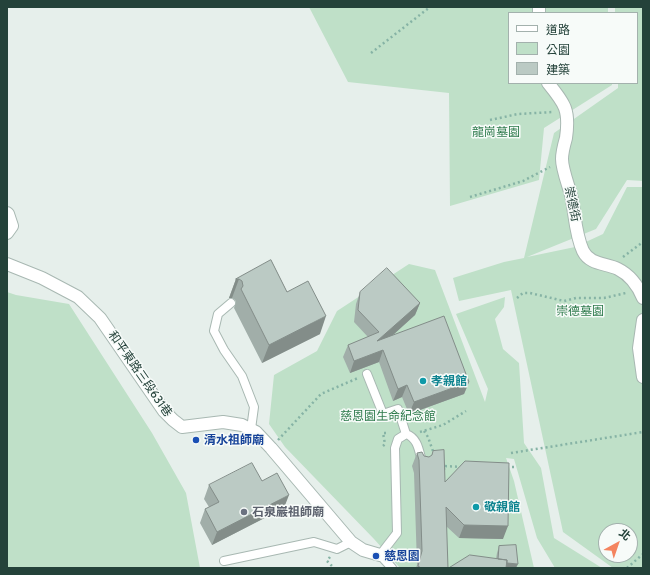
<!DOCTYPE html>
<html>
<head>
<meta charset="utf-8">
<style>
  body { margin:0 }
  #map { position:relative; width:650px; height:575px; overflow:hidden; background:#e6efeb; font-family:Cabin,"Noto Sans TC",sans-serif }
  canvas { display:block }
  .frame { position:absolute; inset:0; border:8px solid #24423a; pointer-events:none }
  .legend { position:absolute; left:508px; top:12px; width:130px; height:72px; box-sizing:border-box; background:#f7fbf9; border:1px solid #a3b1ad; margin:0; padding:5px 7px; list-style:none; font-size:12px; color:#24423a }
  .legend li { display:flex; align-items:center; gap:8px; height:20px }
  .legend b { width:20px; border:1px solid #a3b1ad }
  .north { position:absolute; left:598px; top:523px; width:40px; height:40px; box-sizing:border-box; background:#f7fbf9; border:1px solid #a3b1ad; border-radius:50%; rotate:40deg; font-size:11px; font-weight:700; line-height:16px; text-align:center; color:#24423a }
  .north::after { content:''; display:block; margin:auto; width:14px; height:18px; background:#f4845f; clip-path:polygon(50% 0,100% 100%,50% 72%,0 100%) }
</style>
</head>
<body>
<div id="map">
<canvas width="650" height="575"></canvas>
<div class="frame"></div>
<ul class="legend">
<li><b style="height:5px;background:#fff"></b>道路</li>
<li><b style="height:11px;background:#bfe0c8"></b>公園</li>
<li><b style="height:11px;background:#bbcac4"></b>建築</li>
</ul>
<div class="north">北</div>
</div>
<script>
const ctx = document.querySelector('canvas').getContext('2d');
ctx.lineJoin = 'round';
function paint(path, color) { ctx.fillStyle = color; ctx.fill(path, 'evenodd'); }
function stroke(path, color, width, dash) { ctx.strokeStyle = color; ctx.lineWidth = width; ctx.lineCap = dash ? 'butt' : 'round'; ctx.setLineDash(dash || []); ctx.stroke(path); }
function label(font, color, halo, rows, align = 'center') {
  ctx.font = font + ' Cabin,"Noto Sans TC",sans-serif'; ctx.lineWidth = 3; ctx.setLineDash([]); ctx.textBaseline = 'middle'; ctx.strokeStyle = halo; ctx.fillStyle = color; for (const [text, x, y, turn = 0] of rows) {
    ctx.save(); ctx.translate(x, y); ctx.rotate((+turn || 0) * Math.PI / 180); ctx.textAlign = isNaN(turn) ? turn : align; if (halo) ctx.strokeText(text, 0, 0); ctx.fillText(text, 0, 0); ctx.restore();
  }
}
const green = new Path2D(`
  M 309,7 L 608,7 L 608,13 L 509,13 L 509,83 L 612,83 L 612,85 L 544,128 L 539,180 L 450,206 L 449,93 L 348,82 Z
  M 615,7 L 643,7 L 643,181 L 627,180 L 596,229 L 527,257 L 575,247 L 603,234 L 627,187 L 643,187 L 643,568 L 613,568 L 563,532 L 511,290 L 459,301 L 453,278 L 504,262 L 524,258 L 554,133 L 618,88 L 618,83 L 637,83 L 637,13 L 615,13 ZM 606,531 L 630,531 L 630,555 L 606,555 Z
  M 409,264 L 435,270 L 485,402 L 488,389 L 456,314 L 505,297 L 504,307 L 495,319 L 503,349 L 519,363 L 524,443 L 541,468 L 554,538 L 602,568 L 555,568 L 537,538 L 514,459 L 506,458 L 514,481 L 534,568 L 400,568 L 374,539 L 285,447 L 269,424 L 274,375 L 317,351 L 337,311 Z
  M 7,292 L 16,295 L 69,304 L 152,433 L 186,493 L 200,568 L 7,568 Z`);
const path = new Path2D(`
  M 371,53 L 430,7
  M 490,120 L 518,114 L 553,112
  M 470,197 L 523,181 L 550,167
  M 623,257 L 643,242
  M 517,298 L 523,293 L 530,293 L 564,301 L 576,298 L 604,298 L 626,293
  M 424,431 L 428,437 L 434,454
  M 420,432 L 443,425 L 466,411
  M 278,440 L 321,394 L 358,378
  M 383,446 L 385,444 L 383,433 L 386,433
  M 511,453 L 643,432
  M 507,467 L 514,467
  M 444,470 L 444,466 L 462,467
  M 330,557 L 327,561 L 334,568
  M 627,568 L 643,554`);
const service = new Path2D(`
  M 231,303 L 218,314 L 214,331 L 224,350 L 242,376 L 254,407 L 251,429
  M 367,374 L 383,414 L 398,409 L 406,434
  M 224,561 L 314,542 L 337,549 L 351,542
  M 392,568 L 380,555 L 397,533 L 395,448 L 398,439 L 406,434 C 418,438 419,451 422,462`);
const minor = new Path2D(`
  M 539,7 L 539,13
  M 548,83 C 565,104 570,110 566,138 C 564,145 562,152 562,159 C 562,169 568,184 571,195 C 575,213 575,234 583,251 C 590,265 606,263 618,269 C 630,275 638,286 643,298
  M 7,213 L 8,214 L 12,226 L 7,233
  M 7,264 L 42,278 L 78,297 L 100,318 L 164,411 L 173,420 L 182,427 L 223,422 L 242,425 L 256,432 L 271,448 L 351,542 L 363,550 L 380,555
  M 643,320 L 639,348 L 643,377`);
const wall = new Path2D(`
  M 271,260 L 287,292 L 320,334 L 262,363 L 234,308 L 236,302 L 235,300 L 232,298 L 229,298 L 236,279 Z
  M 360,292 L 420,303 L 415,315 L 393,335 L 469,382 L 464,394 L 409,414 L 402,397 L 393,401 L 379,362 L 350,373 L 343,357 L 348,345 L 368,337 L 354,322 L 356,304 Z
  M 417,453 L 445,482 L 503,539 L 459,538 L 446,526 L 448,568 L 416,568 L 417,565 L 414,473 L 412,466 Z
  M 262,481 L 284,508 L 212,545 L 200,523 L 205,509 L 209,507 L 204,499 L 209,485 Z
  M 499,546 L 516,568 L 496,559 L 497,553 Z`);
const shadedWall = new Path2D(`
  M 236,279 L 239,279 L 232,298 L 229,298 Z
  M 420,303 L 415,315 L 373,353 L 377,341 Z
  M 326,316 L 320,334 L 262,363 L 269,345 Z
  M 383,350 L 379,362 L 350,373 L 354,361 Z
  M 469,382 L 464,394 L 409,414 L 414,402 Z
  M 407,385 L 402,397 L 393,401 L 398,389 Z
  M 289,495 L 284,508 L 212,545 L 217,532 Z
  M 464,525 L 508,526 L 503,539 L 459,538 Z
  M 497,562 L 518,564 L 516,568 L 495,568 Z`);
const building = new Path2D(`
  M 271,260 L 287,292 L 308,281 L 326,316 L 269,345 L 241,289 L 243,286 L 242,281 L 239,279 L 236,279 Z
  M 387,268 L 420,303 L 377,341 L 444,316 L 469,382 L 414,402 L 407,385 L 398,389 L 383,350 L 354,361 L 348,345 L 379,332 L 358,310 L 360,292 Z
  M 444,450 L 445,482 L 465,461 L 509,463 L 508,526 L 464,525 L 446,507 L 448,568 L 421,568 L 418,566 L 422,551 L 419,460 L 417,453 L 422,452 L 424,456 L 429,457 L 432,455 L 433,451 Z
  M 252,463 L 262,481 L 277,473 L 289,495 L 217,532 L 205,509 L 219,502 L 209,485 Z
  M 516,545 L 518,564 L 507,563 L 507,560 L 498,559 L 499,546 Z
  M 470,555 L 507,560 L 506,568 L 449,568 Z`);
const markers = [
  [423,381,4,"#0f9aa8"],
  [196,440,4,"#1a4fb4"],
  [476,507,4,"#0f9aa8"],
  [244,512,4,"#6b7280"],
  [376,556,4,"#1a4fb4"]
];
const parkNames = [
  ["龍崗墓園",496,132],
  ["崇德墓園",580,311],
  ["慈恩園生命紀念館",388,416]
];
const streetNames = [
  ["崇德街",572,204,78],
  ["和平東路三段631巷",140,374,55]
];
const cultureNames = [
  ["孝親館",431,381],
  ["敬親館",484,507]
];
const transitNames = [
  ["清水祖師廟",204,440],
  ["慈恩園",384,556]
];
const worshipNames = [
  ["石泉巖祖師廟",252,512]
];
paint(green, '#bfe0c8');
stroke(service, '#a8b8b2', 10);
stroke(minor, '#a8b8b2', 14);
stroke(path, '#86b3a5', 2.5, [2, 3]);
stroke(service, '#fff', 8);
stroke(minor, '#fff', 12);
paint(wall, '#a1aea9');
paint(shadedWall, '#838d89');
paint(building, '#bbcac4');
stroke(building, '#838d89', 1);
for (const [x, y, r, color] of markers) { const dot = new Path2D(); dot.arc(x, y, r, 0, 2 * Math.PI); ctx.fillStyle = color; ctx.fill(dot); stroke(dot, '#f7fbf9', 1.5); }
label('12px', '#2d7a4b', '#f7fbf9', parkNames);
label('12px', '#24423a', '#f7fbf9', streetNames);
label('bold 12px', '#0d838f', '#f7fbf9', cultureNames, 'left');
label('bold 12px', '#164399', '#f7fbf9', transitNames, 'left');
label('bold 12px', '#5b616d', '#f7fbf9', worshipNames, 'left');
</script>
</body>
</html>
